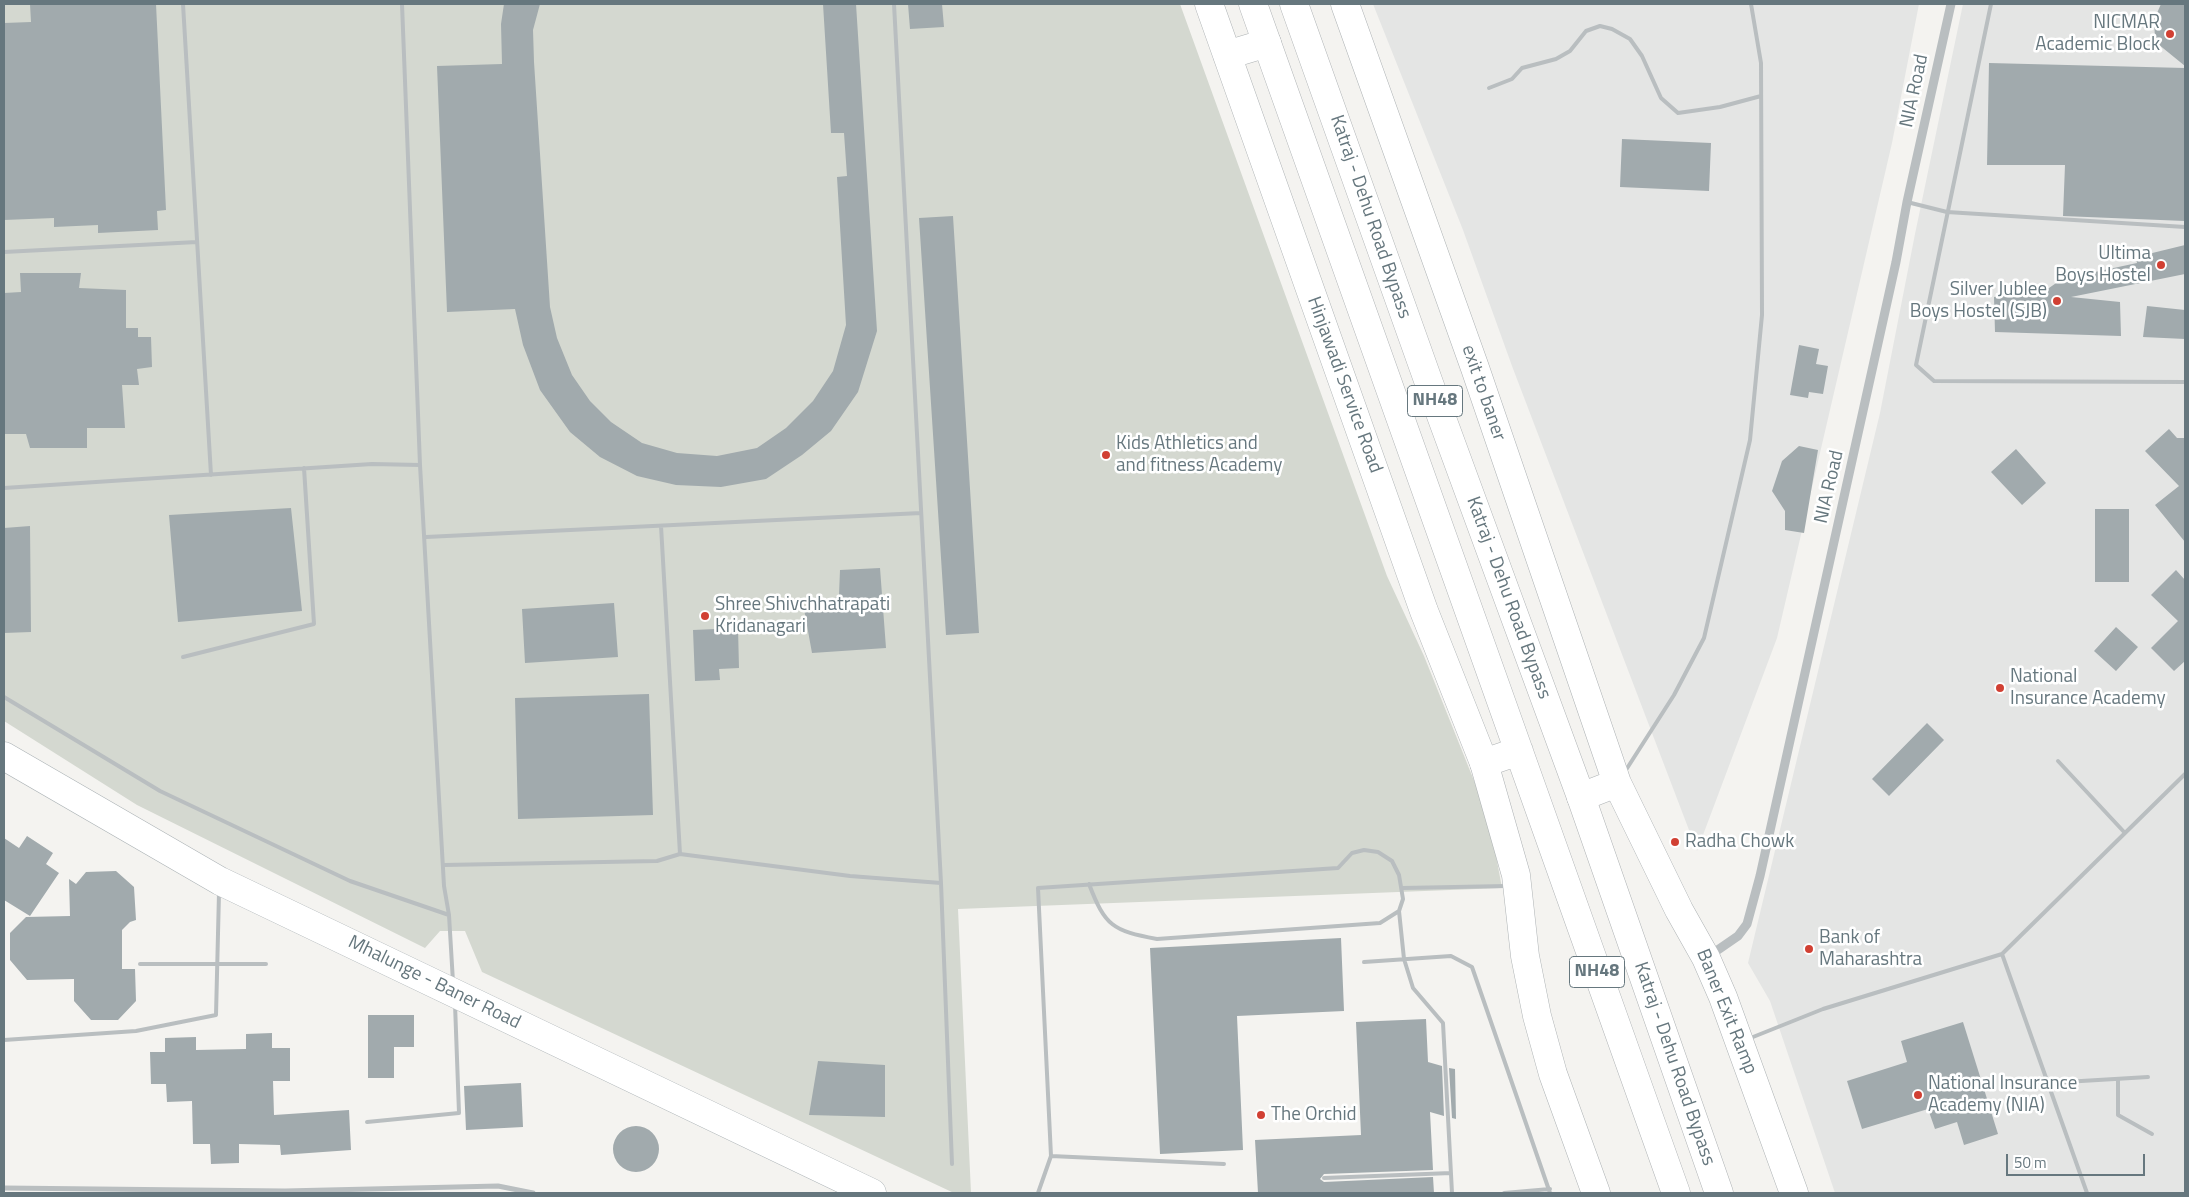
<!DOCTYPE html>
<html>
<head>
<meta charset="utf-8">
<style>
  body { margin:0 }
  #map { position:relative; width:2189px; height:1197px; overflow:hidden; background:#f4f3f0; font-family:"Titillium Web",sans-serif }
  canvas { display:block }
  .frame { position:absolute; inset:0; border:5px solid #66777e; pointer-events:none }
  .scale { position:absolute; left:2006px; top:1154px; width:139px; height:22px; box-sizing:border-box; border:2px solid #66777e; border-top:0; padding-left:6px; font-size:15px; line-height:18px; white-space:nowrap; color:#66777e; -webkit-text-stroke:4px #fff; paint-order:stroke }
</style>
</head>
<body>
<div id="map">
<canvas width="2189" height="1197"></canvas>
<div class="frame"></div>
<div class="scale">50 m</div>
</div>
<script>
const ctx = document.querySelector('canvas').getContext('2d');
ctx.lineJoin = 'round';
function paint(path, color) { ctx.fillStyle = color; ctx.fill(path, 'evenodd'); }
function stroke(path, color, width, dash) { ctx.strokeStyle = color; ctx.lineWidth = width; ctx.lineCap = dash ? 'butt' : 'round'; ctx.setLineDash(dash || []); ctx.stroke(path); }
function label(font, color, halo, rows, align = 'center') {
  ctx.font = font + ' "Titillium Web",sans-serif'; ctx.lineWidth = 5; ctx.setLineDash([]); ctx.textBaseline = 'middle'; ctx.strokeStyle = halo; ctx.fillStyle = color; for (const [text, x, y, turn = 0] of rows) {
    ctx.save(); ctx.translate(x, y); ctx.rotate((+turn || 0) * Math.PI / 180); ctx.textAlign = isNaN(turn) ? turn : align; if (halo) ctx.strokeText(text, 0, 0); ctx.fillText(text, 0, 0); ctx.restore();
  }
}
const built = new Path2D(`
  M 1373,4 L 1919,4 L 1892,143 L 1777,638 L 1697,851 L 1512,366 L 1463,230 Z
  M 1963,4 L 2185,4 L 2185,1193 L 1835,1193 L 1770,1001 L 1748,963 L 1880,413 L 1915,234 Z`);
const green = new Path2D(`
  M 4,4 L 1180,4 L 1387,576 L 1424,656 L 1489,818 L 1502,888 L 958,909 L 971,1193 L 954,1193 L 482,972 L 465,931 L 440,931 L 425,948 L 137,805 L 4,721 Z`);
const building = new Path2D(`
  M 30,4 L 156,4 L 166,210 L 157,211 L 158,230 L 98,233 L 98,225 L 54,227 L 54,218 L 4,220 L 4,23 L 31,22 Z
  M 504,4 L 540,4 L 533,30 L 534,62 L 550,307 L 557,338 L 572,375 L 590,401 L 611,422 L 642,443 L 677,453 L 717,456 L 757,448 L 786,428 L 813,401 L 833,371 L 846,325 L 837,177 L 847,176 L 844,133 L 831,133 L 823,4 L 856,4 L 877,331 L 858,392 L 831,431 L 802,455 L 766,479 L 721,487 L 676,485 L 637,476 L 600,457 L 570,432 L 540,390 L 523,345 L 515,309 L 447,312 L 437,66 L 502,64 L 501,24 Z
  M 908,4 L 942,4 L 944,27 L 910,29 Z
  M 2161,4 L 2185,4 L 2185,66 L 2158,44 L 2155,38 L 2154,20 Z
  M 1989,63 L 2185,68 L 2185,221 L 2063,216 L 2065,165 L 1987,165 Z
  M 1622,139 L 1711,143 L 1709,191 L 1620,187 Z
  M 953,216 L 979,633 L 946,635 L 919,218 Z
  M 2185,245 L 2185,274 L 2071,297 L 2120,302 L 2121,336 L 1995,332 L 1994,297 L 2049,288 L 2062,279 L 2137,263 L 2136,257 Z
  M 20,273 L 81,273 L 79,288 L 126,290 L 126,328 L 138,328 L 138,337 L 151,337 L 152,367 L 137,369 L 139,385 L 122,385 L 125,428 L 87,428 L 87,448 L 30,448 L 26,434 L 4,434 L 4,293 L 21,292 Z
  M 2147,306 L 2185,310 L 2185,339 L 2143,337 Z
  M 1799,345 L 1819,349 L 1816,364 L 1828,366 L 1823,394 L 1809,392 L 1808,398 L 1790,395 Z
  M 2169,429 L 2177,438 L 2185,438 L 2185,542 L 2155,505 L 2179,486 L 2145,451 Z
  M 1799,446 L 1818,450 L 1804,533 L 1785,530 L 1785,511 L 1772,491 L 1782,461 Z
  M 2016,449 L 2046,483 L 2022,505 L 1991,472 Z
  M 291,508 L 302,611 L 178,622 L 169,515 Z
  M 2095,509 L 2129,509 L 2129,582 L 2095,582 Z
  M 30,526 L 31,632 L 4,633 L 4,528 Z
  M 880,568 L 886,648 L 812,653 L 804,609 L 825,607 L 839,595 L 840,570 Z
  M 2176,570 L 2185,580 L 2185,661 L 2174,671 L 2151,648 L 2178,621 L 2151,595 Z
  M 614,603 L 618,657 L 525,663 L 522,609 Z
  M 2116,627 L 2138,647 L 2116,671 L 2094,651 Z
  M 738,628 L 739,668 L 719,669 L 720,680 L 695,681 L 693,630 Z
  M 649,694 L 653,815 L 518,819 L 515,698 Z
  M 1927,723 L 1944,740 L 1889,796 L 1872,779 Z
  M 27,836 L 53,853 L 46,864 L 59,873 L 30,916 L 4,900 L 4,838 L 19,848 Z
  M 116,871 L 134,887 L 136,920 L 130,922 L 122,930 L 122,969 L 135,969 L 136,1001 L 118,1020 L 91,1020 L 74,1001 L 74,979 L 27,980 L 10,960 L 10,933 L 26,917 L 70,916 L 69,879 L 76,884 L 86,872 Z
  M 1341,938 L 1344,1011 L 1237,1016 L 1243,1150 L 1160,1154 L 1150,948 Z
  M 368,1015 L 414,1015 L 414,1047 L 394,1047 L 394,1078 L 368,1078 Z
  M 1426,1019 L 1428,1062 L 1442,1066 L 1444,1116 L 1430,1112 L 1433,1170 L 1324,1174 L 1320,1179 L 1324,1182 L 1433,1177 L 1434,1193 L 1258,1193 L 1255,1140 L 1361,1135 L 1356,1022 Z
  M 1963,1022 L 1998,1134 L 1964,1145 L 1957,1122 L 1935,1129 L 1928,1109 L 1862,1129 L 1847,1081 L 1907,1062 L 1901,1041 Z
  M 272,1033 L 272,1048 L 290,1048 L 290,1081 L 273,1081 L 274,1115 L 349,1110 L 351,1150 L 281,1155 L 280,1145 L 239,1144 L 239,1163 L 211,1164 L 210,1144 L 193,1144 L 192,1101 L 167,1102 L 166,1084 L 151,1084 L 150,1052 L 165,1052 L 165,1038 L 196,1037 L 196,1050 L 246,1049 L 246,1034 Z
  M 818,1061 L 885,1065 L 885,1117 L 809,1115 Z
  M 1449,1068 L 1455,1069 L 1456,1119 L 1452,1118 Z
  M 521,1083 L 523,1127 L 466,1130 L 464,1086 Z
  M613 1149a23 23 0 1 1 46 0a23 23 0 1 1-46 0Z`);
const service = new Path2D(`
  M 183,4 L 211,475
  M 402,4 L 420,465 L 444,886 L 449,915 L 453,982
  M 894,4 L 941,883 L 952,1164
  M 1991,4 L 1916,365 L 1934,381 L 2185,382
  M 1489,88 L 1512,79 L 1522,68 L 1556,59 L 1570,51 L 1586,31 L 1600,26 L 1612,29 L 1630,39 L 1642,56 L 1661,98 L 1678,113 L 1720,107 L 1761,96
  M 1907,202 L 1947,212 L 2185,227
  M 4,252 L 197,242
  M 4,488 L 372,464 L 420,465
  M 661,526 L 680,854
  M 426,537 L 921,513
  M 183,657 L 314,624 L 304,468
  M 4,697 L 160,791 L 350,881 L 449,915
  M 2058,761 L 2125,833
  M 1624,773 L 1674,695 L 1704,638 L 1750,440 L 1762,315 L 1761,63 L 1751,4
  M 444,865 L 657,861 L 680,854 L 850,876 L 941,883
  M 1089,884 C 1105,926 1113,931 1157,939 L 1380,923 L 1399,911
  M 1402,888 L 1507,886
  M 2002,954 L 2087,1193
  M 1364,962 L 1451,956 L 1472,967 L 1550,1193
  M 140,964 L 266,964
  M 1748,1039 L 1823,1009 L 2002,954 L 2185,774
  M 4,1040 L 136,1031 L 216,1015 L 219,893
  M 2118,1079 L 2118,1115 L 2152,1134
  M 2048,1083 L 2148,1077
  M 367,1122 L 459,1113 L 455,1004
  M 1051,1156 L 1224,1164
  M 1324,1178 L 1451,1173
  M 1038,1193 L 1051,1156 L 1038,888 L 1338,868 L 1352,853 L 1364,850 L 1378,852 L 1392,861 L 1399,875 L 1403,899 L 1399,911 L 1404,959 L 1413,988 L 1443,1023 L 1452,1193
  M 1504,1193 L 1550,1189`);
const minor = new Path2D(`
  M 4,1188 L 285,1191 L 498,1186 L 533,1193`);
const tertiary = new Path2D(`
  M 1709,956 L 1738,936 L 1747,924 L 1760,876 L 1896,262 L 1907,202 L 1951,4`);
const secondary = new Path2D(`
  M 4,756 L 220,881 L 872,1193`);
const primary = new Path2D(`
  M 1209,4 L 1424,611 L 1484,763 L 1516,875 L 1525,956 L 1537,1016 L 1553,1074 L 1596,1193
  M 1345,4 L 1475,368 L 1617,783 L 1679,910 L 1706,958 L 1723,997 L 1794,1193
  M 1227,55 L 1267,43
  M 1581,797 L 1617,783`);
const trunk = new Path2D(`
  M 1253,4 L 1676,1193
  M 1294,4 L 1429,383 L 1581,797 L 1719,1193
  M 1484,763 L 1519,751`);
const markers = [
  [2170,34,5,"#d14033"],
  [2161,265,5,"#d14033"],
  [2057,301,5,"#d14033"],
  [1106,455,5,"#d14033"],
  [705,616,5,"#d14033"],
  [2000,688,5,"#d14033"],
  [1675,842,5,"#d14033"],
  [1809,949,5,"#d14033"],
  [1918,1095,5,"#d14033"],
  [1261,1115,5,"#d14033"]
];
const shields = [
  [1435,401,55],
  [1597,972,55]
];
const shieldNames = [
  ["NH48",1435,401],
  ["NH48",1597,972]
];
const poiNames = [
  ["NICMAR",2160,23,"right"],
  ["Academic Block",2160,45,"right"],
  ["Ultima",2151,254,"right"],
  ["Boys Hostel",2151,276,"right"],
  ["Silver Jublee",2047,290,"right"],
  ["Boys Hostel (SJB)",2047,312,"right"],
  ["Kids Athletics and",1116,444],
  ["and fitness Academy",1116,466],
  ["Shree Shivchhatrapati",715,605],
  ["Kridanagari",715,627],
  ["National",2010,677],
  ["Insurance Academy",2010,699],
  ["Radha Chowk",1685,842],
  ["Bank of",1819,938],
  ["Maharashtra",1819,960],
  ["National Insurance",1928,1084],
  ["Academy (NIA)",1928,1106],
  ["The Orchid",1271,1115]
];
const streetNames = [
  ["NIA Road",1915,91,-78],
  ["Katraj - Dehu Road Bypass",1370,217,71],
  ["Hinjawadi Service Road",1344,385,70],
  ["exit to baner",1483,393,71],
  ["NIA Road",1830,487,-77],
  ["Katraj - Dehu Road Bypass",1508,598,70],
  ["Mhalunge - Baner Road",434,983,26],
  ["Baner Exit Ramp",1726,1012,68],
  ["Katraj - Dehu Road Bypass",1674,1064,71]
];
paint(built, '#e4e5e4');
paint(green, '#d4d8d0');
paint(building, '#a1aaad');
stroke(secondary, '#abb2b5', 29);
stroke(primary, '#adb2b4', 29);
stroke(trunk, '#afb3b5', 29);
stroke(service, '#b9bec0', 4);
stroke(minor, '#b9bec0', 5);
stroke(tertiary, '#b9bec0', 9);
stroke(secondary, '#fff', 28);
stroke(primary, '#fff', 28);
stroke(trunk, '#fff', 28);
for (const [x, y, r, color] of markers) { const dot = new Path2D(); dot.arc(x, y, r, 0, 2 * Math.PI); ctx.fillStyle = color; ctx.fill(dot); stroke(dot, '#fff', 2); }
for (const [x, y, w] of shields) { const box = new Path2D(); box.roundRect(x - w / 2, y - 15.5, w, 31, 4); ctx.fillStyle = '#fff'; ctx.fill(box); stroke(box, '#66777e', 1); }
label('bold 18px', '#66777e', null, shieldNames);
label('19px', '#66777e', '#fff', poiNames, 'left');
label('19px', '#66777e', '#fff', streetNames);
</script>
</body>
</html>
